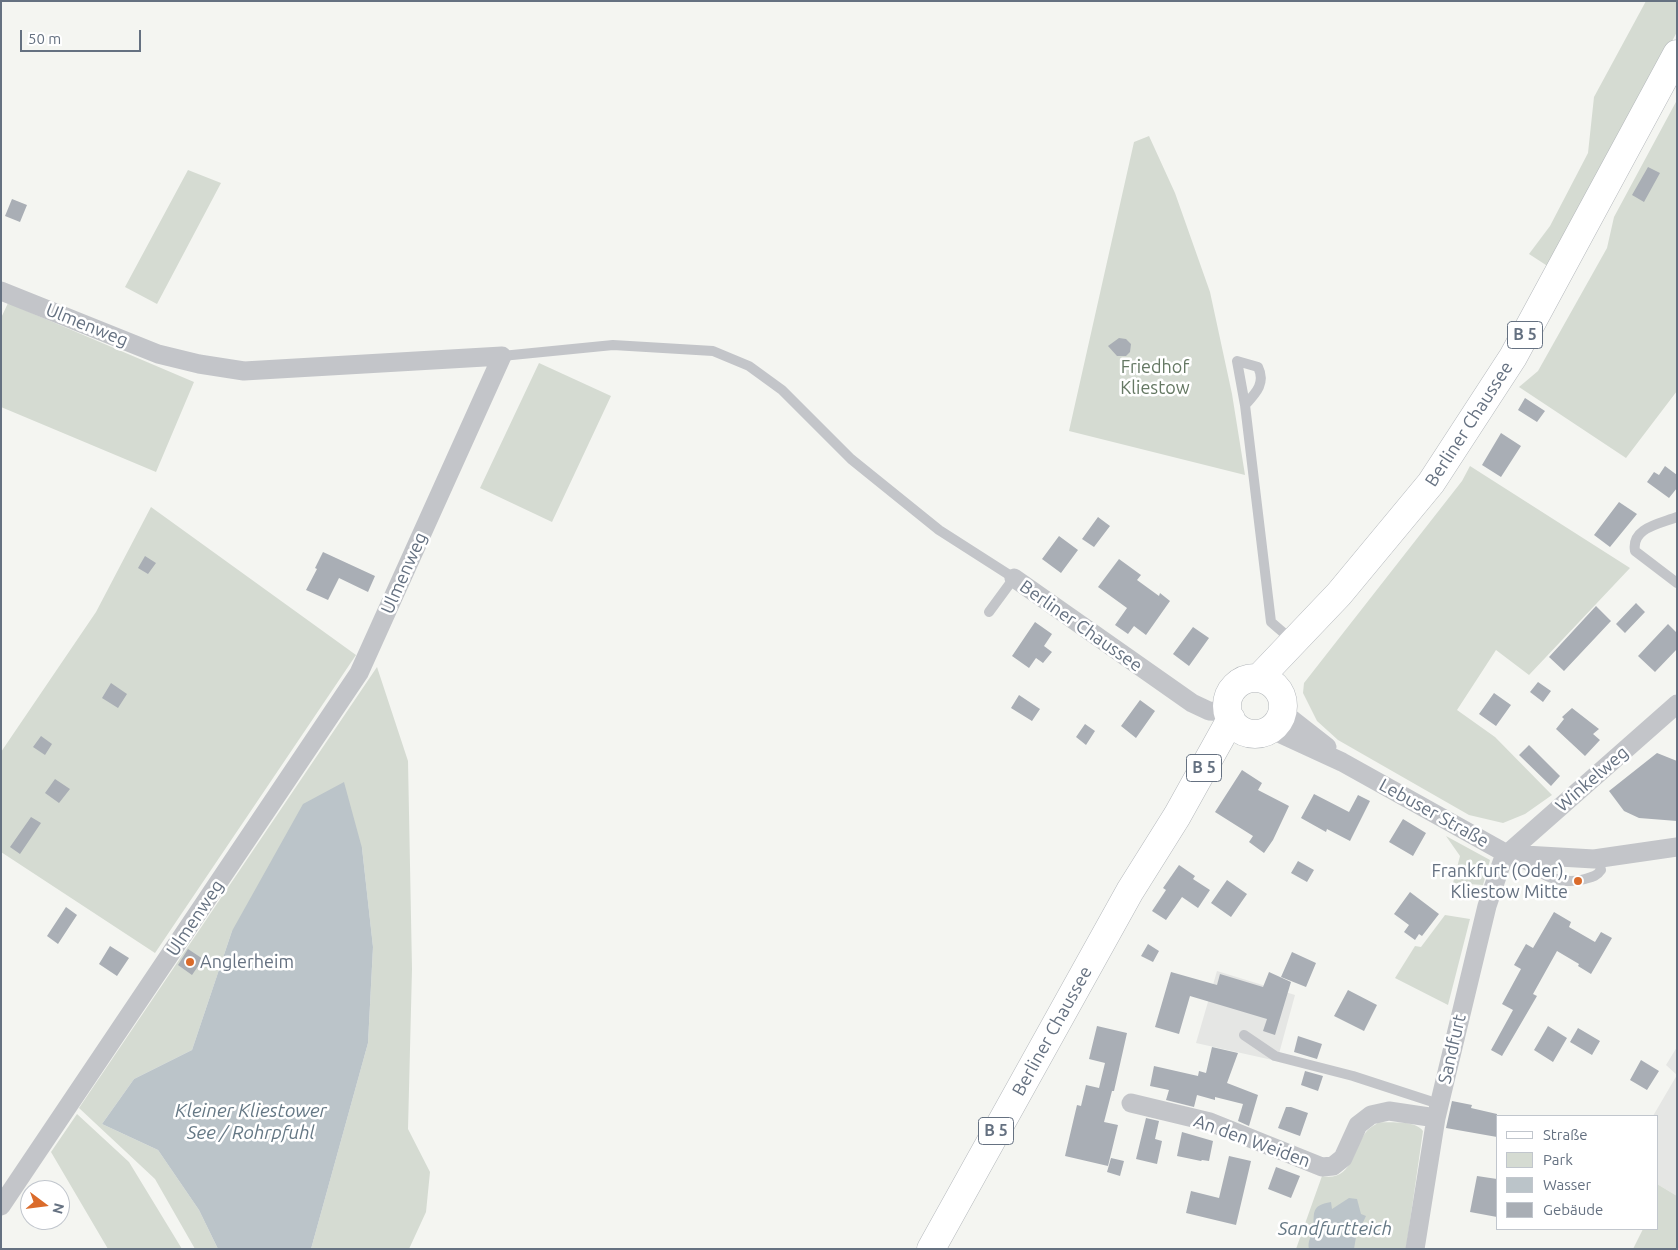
<!DOCTYPE html>
<html>
<head>
<meta charset="utf-8">
<style>
  body { margin:0 }
  #map { position:relative; width:1678px; height:1250px; overflow:hidden; background:#f4f5f1; font-family:Ubuntu,sans-serif }
  canvas { display:block }
  .frame { position:absolute; inset:0; border:2px solid #657181; pointer-events:none }
  .legend { position:absolute; left:1496px; top:1115px; width:162px; height:115px; box-sizing:border-box; background:#fff; border:1px solid #c1c6cd; margin:0; padding:6px 9px; list-style:none; font-size:15px; color:#657181 }
  .legend li { display:flex; align-items:center; gap:10px; height:25px }
  .legend b { width:25px; border:1px solid #c1c6cd }
  .north { position:absolute; left:20px; top:1180px; width:50px; height:50px; box-sizing:border-box; background:#fff; border:1px solid #c1c6cd; border-radius:50%; rotate:105deg; font-size:14px; font-weight:700; line-height:20px; text-align:center; color:#657181 }
  .north::after { content:''; display:block; margin:auto; width:18px; height:22px; background:#da6b2b; clip-path:polygon(50% 0,100% 100%,50% 72%,0 100%) }
  .scale { position:absolute; left:20px; top:30px; width:121px; height:22px; box-sizing:border-box; border:2px solid #657181; border-top:0; padding-left:6px; font-size:15px; line-height:18px; white-space:nowrap; color:#657181; -webkit-text-stroke:4px #fff; paint-order:stroke }
</style>
</head>
<body>
<div id="map">
<canvas width="1678" height="1250"></canvas>
<div class="frame"></div>
<ul class="legend">
<li><b style="height:6px;background:#fff"></b>Straße</li>
<li><b style="height:14px;background:#d5dbd2"></b>Park</li>
<li><b style="height:14px;background:#bbc4c9"></b>Wasser</li>
<li><b style="height:14px;background:#a9aeb5"></b>Gebäude</li>
</ul>
<div class="north">N</div>
<div class="scale">50 m</div>
</div>
<script>
const ctx = document.querySelector('canvas').getContext('2d');
ctx.lineJoin = 'round';
function paint(path, color) { ctx.fillStyle = color; ctx.fill(path, 'evenodd'); }
function stroke(path, color, width, dash) { ctx.strokeStyle = color; ctx.lineWidth = width; ctx.lineCap = dash ? 'butt' : 'round'; ctx.setLineDash(dash || []); ctx.stroke(path); }
function label(font, color, halo, rows, align = 'center') {
  ctx.font = font + ' Ubuntu,sans-serif'; ctx.lineWidth = 5; ctx.setLineDash([]); ctx.textBaseline = 'middle'; ctx.strokeStyle = halo; ctx.fillStyle = color; for (const [text, x, y, turn = 0] of rows) {
    ctx.save(); ctx.translate(x, y); ctx.rotate((+turn || 0) * Math.PI / 180); ctx.textAlign = isNaN(turn) ? turn : align; if (halo) ctx.strokeText(text, 0, 0); ctx.fillText(text, 0, 0); ctx.restore();
  }
}
const built = new Path2D(`
  M 1217,971 L 1295,995 L 1277,1061 L 1196,1043 Z
  M 1677,1047 L 1677,1196 L 1657,1184 L 1657,1116 L 1653,1116 L 1677,1075 L 1666,1065 Z`);
const green = new Path2D(`
  M 1646,1 L 1677,1 L 1677,32 L 1549,267 L 1529,254 L 1550,226 L 1588,153 L 1594,97 Z
  M 1677,100 L 1677,391 L 1626,458 L 1519,387 L 1538,371 L 1607,248 L 1614,217 Z
  M 1149,136 L 1175,193 L 1210,292 L 1232,394 L 1245,475 L 1069,431 L 1134,142 Z
  M 188,170 L 221,183 L 157,304 L 125,287 Z
  M 8,303 L 194,382 L 156,472 L 1,407 L 1,318 Z
  M 539,363 L 611,396 L 552,522 L 480,488 Z
  M 1470,466 L 1630,568 L 1529,675 L 1496,650 L 1457,710 L 1495,737 L 1552,795 L 1525,814 L 1503,823 L 1469,815 L 1338,740 L 1317,721 L 1303,693 L 1304,683 L 1462,481 Z
  M 151,507 L 356,655 L 155,953 L 1,852 L 1,752 L 96,612 Z
  M 377,667 L 408,761 L 412,969 L 408,1129 L 430,1172 L 426,1212 L 409,1249 L 311,1249 L 368,1043 L 373,947 L 362,848 L 232,931 L 192,1050 L 134,1079 L 102,1124 L 158,1150 L 199,1210 L 218,1249 L 195,1249 L 155,1179 L 79,1108 Z
  M 1446,836 L 1490,860 L 1483,885 L 1453,883 L 1460,856 Z
  M 1445,915 L 1470,919 L 1448,1005 L 1395,978 L 1415,946 L 1421,947 Z
  M 77,1114 L 129,1162 L 182,1249 L 108,1249 L 51,1152 Z
  M 1379,1122 C 1392,1123 1415,1120 1423,1131 L 1406,1249 L 1296,1249 L 1322,1176 C 1352,1182 1353,1149 1366,1132 C 1370,1127 1375,1125 1379,1122 Z
  M 1657,1184 L 1677,1196 L 1677,1249 L 1633,1249 L 1643,1229 L 1657,1229 Z`);
const water = new Path2D(`
  M 344,782 L 362,848 L 373,947 L 368,1043 L 311,1249 L 218,1249 L 199,1210 L 158,1150 L 102,1124 L 134,1079 L 192,1050 L 232,931 L 303,804 Z
  M 1349,1198 L 1357,1199 L 1361,1214 L 1366,1216 L 1356,1237 L 1354,1249 L 1309,1249 C 1307,1241 1312,1236 1313,1229 C 1315,1212 1310,1206 1331,1202 L 1332,1209 Z`);
const building = new Path2D(`
  M 1648,167 L 1660,173 L 1644,202 L 1632,195 Z
  M 12,199 L 27,205 L 20,222 L 5,216 Z
  M 1119,338 L 1126,339 L 1131,344 L 1130,352 L 1126,356 L 1117,356 L 1108,346 Z
  M 1525,398 L 1545,411 L 1537,422 L 1518,410 Z
  M 1501,433 L 1521,446 L 1501,477 L 1482,465 Z
  M 1665,466 L 1677,475 L 1677,488 L 1669,498 L 1647,482 L 1654,472 L 1659,475 Z
  M 1619,502 L 1637,514 L 1610,547 L 1594,535 Z
  M 1098,517 L 1110,526 L 1094,547 L 1082,539 Z
  M 1059,536 L 1078,550 L 1061,573 L 1042,559 Z
  M 323,552 L 375,576 L 368,592 L 339,578 L 328,600 L 306,590 L 317,569 L 315,568 Z
  M 145,556 L 156,563 L 148,574 L 138,568 Z
  M 1119,559 L 1141,575 L 1137,580 L 1159,596 L 1160,593 L 1170,601 L 1146,635 L 1134,626 L 1128,634 L 1115,625 L 1127,608 L 1098,587 Z
  M 1636,603 L 1645,612 L 1625,633 L 1616,624 Z
  M 1596,606 L 1611,621 L 1564,671 L 1549,657 Z
  M 1035,622 L 1052,634 L 1044,646 L 1052,652 L 1043,663 L 1036,658 L 1029,668 L 1012,656 Z
  M 1668,624 L 1677,633 L 1677,649 L 1655,672 L 1638,656 Z
  M 1193,627 L 1209,638 L 1189,666 L 1173,654 Z
  M 1538,682 L 1551,691 L 1543,702 L 1530,692 Z
  M 111,683 L 127,694 L 118,708 L 102,698 Z
  M 1494,693 L 1511,705 L 1496,726 L 1479,714 Z
  M 1019,695 L 1040,709 L 1032,721 L 1011,708 Z
  M 1140,700 L 1155,711 L 1136,738 L 1121,726 Z
  M 1572,708 L 1599,729 L 1593,734 L 1600,740 L 1585,756 L 1556,729 L 1564,719 L 1562,717 Z
  M 1085,724 L 1095,731 L 1086,745 L 1076,737 Z
  M 41,736 L 52,744 L 45,755 L 33,747 Z
  M 1529,745 L 1560,776 L 1551,786 L 1519,755 Z
  M 1657,753 L 1677,761 L 1677,821 L 1639,818 L 1624,811 L 1609,791 Z
  M 1242,770 L 1262,783 L 1258,790 L 1289,806 L 1273,840 L 1264,853 L 1249,842 L 1253,836 L 1215,812 Z
  M 55,779 L 70,789 L 59,803 L 45,793 Z
  M 1314,794 L 1349,812 L 1358,795 L 1370,801 L 1350,841 L 1327,829 L 1326,832 L 1301,818 Z
  M 31,817 L 41,823 L 20,854 L 10,847 Z
  M 1403,819 L 1426,833 L 1413,856 L 1389,842 Z
  M 1298,861 L 1314,870 L 1307,882 L 1291,873 Z
  M 1179,865 L 1195,876 L 1193,879 L 1210,890 L 1198,908 L 1182,897 L 1166,920 L 1152,911 L 1166,890 L 1163,888 Z
  M 1227,880 L 1247,894 L 1231,917 L 1211,903 Z
  M 1410,892 L 1439,914 L 1422,936 L 1419,934 L 1415,940 L 1404,932 L 1409,925 L 1394,914 Z
  M 66,907 L 77,915 L 58,944 L 47,936 Z
  M 1554,912 L 1571,922 L 1569,927 L 1595,942 L 1601,932 L 1612,938 L 1591,974 L 1578,966 L 1579,964 L 1557,951 L 1533,994 L 1537,996 L 1502,1056 L 1491,1050 L 1513,1010 L 1502,1004 L 1521,969 L 1514,965 L 1526,944 L 1533,948 Z
  M 1148,944 L 1159,951 L 1153,962 L 1141,956 Z
  M 110,946 L 129,958 L 117,976 L 99,964 Z
  M 188,949 L 203,959 L 192,975 L 178,965 Z
  M 1292,952 L 1316,963 L 1306,987 L 1281,977 Z
  M 1171,972 L 1217,985 L 1220,974 L 1263,987 L 1269,972 L 1291,982 L 1275,1035 L 1263,1031 L 1267,1019 L 1190,996 L 1179,1034 L 1155,1027 Z
  M 1348,990 L 1377,1005 L 1364,1031 L 1334,1016 Z
  M 1097,1026 L 1127,1033 L 1114,1091 L 1112,1091 L 1104,1122 L 1118,1125 L 1108,1166 L 1065,1156 L 1077,1105 L 1081,1106 L 1086,1085 L 1099,1088 L 1105,1063 L 1089,1059 Z
  M 1548,1026 L 1567,1038 L 1553,1062 L 1534,1050 Z
  M 1578,1028 L 1600,1041 L 1592,1055 L 1570,1042 Z
  M 1298,1036 L 1322,1044 L 1317,1059 L 1294,1052 Z
  M 1212,1047 L 1238,1053 L 1227,1083 L 1258,1095 L 1249,1126 L 1238,1121 L 1243,1104 L 1215,1097 L 1215,1100 L 1197,1095 L 1194,1107 L 1166,1100 L 1169,1090 L 1150,1086 L 1154,1066 L 1198,1076 L 1199,1071 L 1206,1073 Z
  M 1641,1060 L 1659,1071 L 1647,1090 L 1630,1080 Z
  M 1305,1071 L 1323,1076 L 1318,1091 L 1301,1085 Z
  M 1452,1101 L 1472,1105 L 1471,1108 L 1497,1114 L 1497,1137 L 1446,1128 Z
  M 1286,1107 L 1291,1107 L 1308,1113 L 1300,1136 L 1278,1128 Z
  M 1146,1118 L 1159,1121 L 1155,1139 L 1162,1141 L 1157,1164 L 1136,1159 Z
  M 1182,1132 L 1213,1141 L 1209,1161 L 1202,1160 L 1201,1161 L 1177,1156 Z
  M 1229,1156 L 1251,1161 L 1236,1225 L 1186,1213 L 1191,1191 L 1219,1198 Z
  M 1111,1158 L 1124,1161 L 1120,1176 L 1107,1172 Z
  M 1276,1167 L 1300,1176 L 1291,1198 L 1268,1189 Z
  M 1477,1176 L 1497,1179 L 1497,1217 L 1470,1212 Z`);
const service = new Path2D(`
  M 502,356 L 613,345 L 713,351 L 749,366 L 782,390 L 851,459 L 939,530 L 1014,578 L 989,612
  M 1245,405 C 1256,393 1266,383 1258,367 L 1237,361 L 1245,405 L 1271,622 L 1293,641
  M 1677,517 C 1659,524 1631,528 1635,551 L 1677,583
  M 1514,858 C 1536,871 1558,887 1585,879 C 1592,877 1597,876 1601,870 L 1600,866 L 1594,859
  M 1244,1035 L 1275,1056 L 1353,1076 L 1439,1104`);
const minor = new Path2D(`
  M 1,291 L 158,354 L 199,364 L 244,371 L 502,356 L 359,673 L 1,1206
  M 1014,578 L 1192,703 L 1209,711 L 1228,712
  M 1283,709 L 1290,718 L 1327,747
  M 1264,732 L 1279,733 L 1342,762 L 1507,854 L 1594,859 L 1677,847
  M 1131,1103 L 1210,1122 L 1322,1167 L 1333,1166 L 1343,1158 L 1358,1125 L 1371,1115 L 1389,1111 L 1436,1118
  M 1415,1249 L 1436,1118 L 1487,906 L 1502,862 L 1507,854 L 1677,704`);
const primary = new Path2D(`
  M 1259,678 L 1339,594 L 1431,483 L 1513,357 L 1677,54
  M1227 706a28 28 0 1 1 56 0a28 28 0 1 1-56 0Z
  M 931,1249 L 1130,891 L 1177,816 L 1231,719`);
const markers = [
  [1578,881,5,"#da6b2b"],
  [190,962,5,"#da6b2b"]
];
const shields = [
  [1525,335,35],
  [1204,768,35],
  [996,1131,35]
];
const shieldNames = [
  ["B 5",1525,335],
  ["B 5",1204,768],
  ["B 5",996,1131]
];
const streetNames = [
  ["Ulmenweg",87,325,22],
  ["Berliner Chaussee",1469,424,-57],
  ["Ulmenweg",404,573,-66],
  ["Berliner Chaussee",1081,626,35],
  ["Winkelweg",1592,779,-41],
  ["Lebuser Straße",1434,813,29],
  ["Ulmenweg",195,918,-56],
  ["Berliner Chaussee",1052,1031,-61],
  ["Sandfurt",1452,1049,-77],
  ["An den Weiden",1252,1141,20]
];
const parkNames = [
  ["Friedhof",1155,367],
  ["Kliestow",1155,388]
];
const poiNames = [
  ["Frankfurt (Oder),",1568,871],
  ["Kliestow Mitte",1568,892],
  ["Anglerheim",200,962,"left"]
];
const waterNames = [
  ["Kleiner Kliestower",251,1111],
  ["See / Rohrpfuhl",251,1133],
  ["Sandfurtteich",1335,1229]
];
paint(built, '#e5e6e4');
paint(green, '#d5dbd2');
paint(water, '#bbc4c9');
paint(building, '#a9aeb5');
stroke(primary, '#b3b7bb', 29);
stroke(service, '#c3c5c9', 10);
stroke(minor, '#c3c5c9', 19);
stroke(primary, '#fff', 28);
for (const [x, y, r, color] of markers) { const dot = new Path2D(); dot.arc(x, y, r, 0, 2 * Math.PI); ctx.fillStyle = color; ctx.fill(dot); stroke(dot, '#fff', 2); }
for (const [x, y, w] of shields) { const box = new Path2D(); box.roundRect(x - w / 2, y - 13.5, w, 27, 4); ctx.fillStyle = '#fff'; ctx.fill(box); stroke(box, '#657181', 1); }
label('bold 16px', '#657181', null, shieldNames);
label('18px', '#657181', '#fff', streetNames);
label('18px', '#657863', '#fff', parkNames);
label('18px', '#657181', '#fff', poiNames, 'right');
label('italic 19px', '#657885', '#fff', waterNames);
</script>
</body>
</html>
